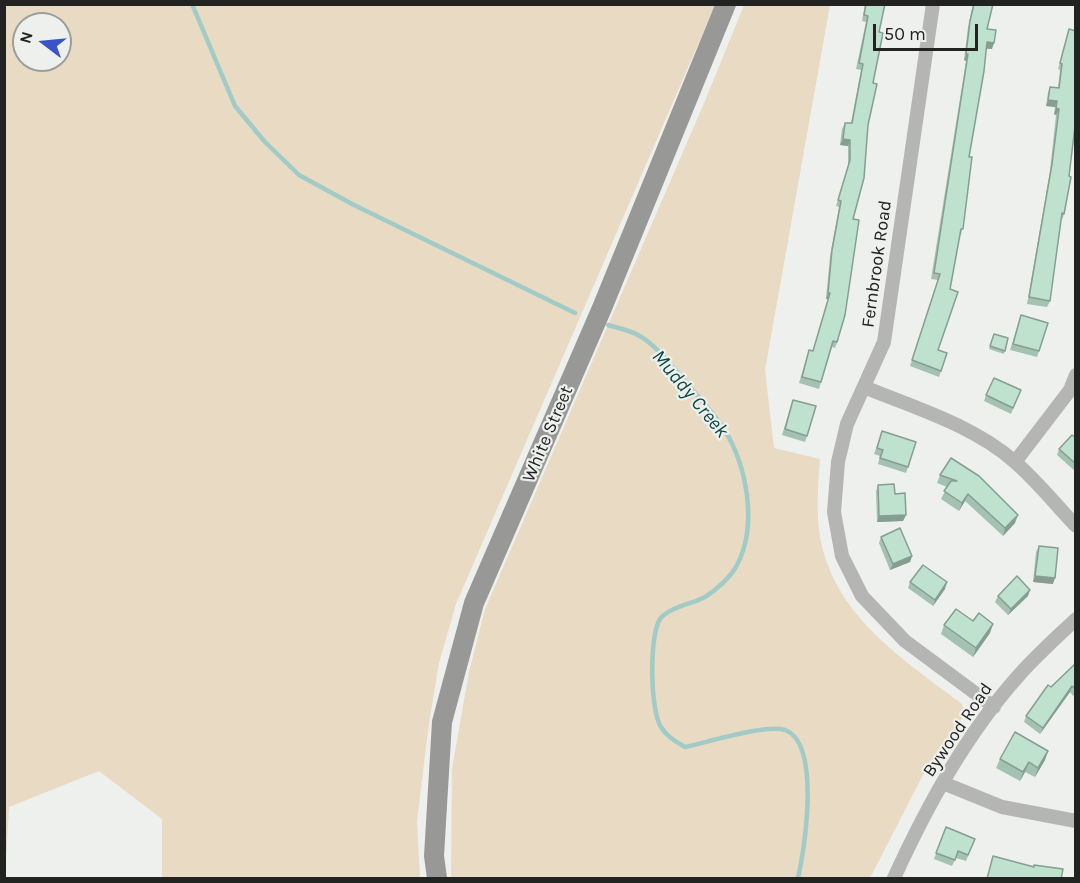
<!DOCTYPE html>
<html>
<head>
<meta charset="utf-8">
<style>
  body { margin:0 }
  #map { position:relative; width:1080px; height:883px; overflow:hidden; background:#eef0ed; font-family:Karla,sans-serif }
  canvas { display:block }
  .frame { position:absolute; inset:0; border:6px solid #222221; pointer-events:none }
  .north { position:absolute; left:12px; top:12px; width:60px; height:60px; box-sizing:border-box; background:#eef0ed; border:2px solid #9c9e9b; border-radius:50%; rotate:286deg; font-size:16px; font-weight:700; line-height:24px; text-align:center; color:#222221 }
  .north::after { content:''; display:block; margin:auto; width:21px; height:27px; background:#3854c6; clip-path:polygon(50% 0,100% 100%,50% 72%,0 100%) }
  .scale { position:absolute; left:873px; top:24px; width:105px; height:27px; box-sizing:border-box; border:3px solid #222221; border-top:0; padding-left:8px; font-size:18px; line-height:21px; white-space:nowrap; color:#222221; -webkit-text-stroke:4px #eef0ed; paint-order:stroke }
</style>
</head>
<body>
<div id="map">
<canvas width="1080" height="883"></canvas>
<div class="frame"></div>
<div class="north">N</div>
<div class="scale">50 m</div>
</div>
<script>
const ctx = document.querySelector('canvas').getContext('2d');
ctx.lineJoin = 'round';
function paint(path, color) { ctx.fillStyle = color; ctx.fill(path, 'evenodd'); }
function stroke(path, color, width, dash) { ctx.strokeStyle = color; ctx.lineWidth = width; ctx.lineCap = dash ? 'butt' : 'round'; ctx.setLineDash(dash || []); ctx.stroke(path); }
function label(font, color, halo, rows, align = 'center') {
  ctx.font = font + ' Karla,sans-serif'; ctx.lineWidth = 4.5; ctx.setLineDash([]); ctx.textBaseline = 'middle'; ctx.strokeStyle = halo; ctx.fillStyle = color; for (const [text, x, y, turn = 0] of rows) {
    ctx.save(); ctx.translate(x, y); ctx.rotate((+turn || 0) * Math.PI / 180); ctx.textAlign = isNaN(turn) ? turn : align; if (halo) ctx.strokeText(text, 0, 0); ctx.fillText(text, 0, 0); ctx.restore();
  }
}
const green = new Path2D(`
  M 4,5 L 715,5 L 456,604 L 439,663 L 429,723 L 417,821 L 420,878 L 162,878 L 162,819 L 99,771 L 9,807 L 5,878 ZM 24,24 L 60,24 L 60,60 L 24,60 Z
  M 744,5 L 830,5 L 765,370 L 774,448 L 820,459 C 818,485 816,511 820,537 C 834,616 903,659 962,704 L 965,714 L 922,777 L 870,878 L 451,878 L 452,769 L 469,672 L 485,609 L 705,101 Z`);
const stream = new Path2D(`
  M 192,4 L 235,106 L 265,142 L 299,175 L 354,205 L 575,313
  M 608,325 C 618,328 629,330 638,335 C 655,344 672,366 684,380 C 697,396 713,412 724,429 C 747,466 758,525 737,565 C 731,577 716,590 705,597 C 692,604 669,607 660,619 C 649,636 650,710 661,727 C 667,737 675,741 685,747 C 708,742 765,724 785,730 C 821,743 805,848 798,878`);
const street = new Path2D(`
  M 933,4 L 884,342 L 847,424 L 838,462 L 834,512 L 842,556 L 862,596 L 905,641 L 994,707
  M 864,387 C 915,408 973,425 1015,462 C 1037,481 1056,505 1076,526
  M 1015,462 L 1070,390 L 1076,375
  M 943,783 L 1002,807 L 1076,821
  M 894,878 C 927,806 966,734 1020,674 C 1037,655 1057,637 1076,619`);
const secondary = new Path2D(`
  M 437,878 L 434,856 L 442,722 L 474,603 L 602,308 L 726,4`);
const wall = new Path2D(`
  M 865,4 L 885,4 L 879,32 L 868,125 L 853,219 L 837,342 L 835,348 L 832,347 L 819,389 L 799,383 L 807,356 L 813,351 L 828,299 L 826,299 L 830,256 L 839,207 L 836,206 L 848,166 L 848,146 L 840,145 L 842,129 L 845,123 L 851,123 L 861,70 L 856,69 L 866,22 L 862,21 Z
  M 973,4 L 993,4 L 987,29 L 992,49 L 986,49 L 969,157 L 961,235 L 959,235 L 938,350 L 947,353 L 939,377 L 910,366 L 938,280 L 931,279 L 966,61 L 964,60 L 968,27 Z
  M 1069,29 L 1064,214 L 1062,220 L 1061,219 L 1050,301 L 1047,307 L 1027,304 L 1050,171 L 1056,115 L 1054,114 L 1055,107 L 1046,106 L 1048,93 L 1050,87 L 1058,88 L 1060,70 L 1058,69 Z
  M 1021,315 L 1039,351 L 1037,357 L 1010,350 Z
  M 994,334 L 1008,338 L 1004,354 L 989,349 Z
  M 1021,390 L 1011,414 L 984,401 L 986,395 Z
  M 791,406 L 807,436 L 805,442 L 782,435 Z
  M 882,431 L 916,442 L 906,473 L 878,464 L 880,456 L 874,454 Z
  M 1076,438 L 1076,472 L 1057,455 L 1059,449 Z
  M 951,458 L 1015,523 L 1003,536 L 965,501 L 959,511 L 941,499 L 947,487 L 937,483 L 940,475 Z
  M 878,485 L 895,494 L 906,515 L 903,521 L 877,522 L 876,491 Z
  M 881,537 L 912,556 L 910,562 L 890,570 L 879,543 Z
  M 1039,546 L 1053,584 L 1033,582 L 1036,552 Z
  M 910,582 L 945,589 L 933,606 L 908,588 Z
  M 998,596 L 1028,596 L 1008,615 L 995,602 Z
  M 944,625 L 990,633 L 973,657 L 941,634 Z
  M 1076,663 L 1076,693 L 1073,696 L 1070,692 L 1040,734 L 1024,722 L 1026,716 L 1051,687 Z
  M 1000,759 L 1045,760 L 1035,777 L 1025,772 L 1020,781 L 996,768 Z
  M 946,827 L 975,839 L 966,861 L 956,858 L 952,866 L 934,859 Z`);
const shadedWall = new Path2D(`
  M 987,42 L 994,43 L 992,49 L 985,48 Z
  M 966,54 L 968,54 L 966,61 L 964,60 Z
  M 1048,100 L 1057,101 L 1055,107 L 1046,106 Z
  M 1056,108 L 1059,109 L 1056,115 L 1054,114 Z
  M 843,139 L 850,140 L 848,146 L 840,145 Z
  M 828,293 L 830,293 L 828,299 L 826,299 Z
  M 968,494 L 965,501 L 959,511 L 962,503 Z
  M 906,515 L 903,521 L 877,522 L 879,516 Z
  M 1018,515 L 1015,523 L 1003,536 L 1005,528 Z
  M 912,556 L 910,562 L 890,570 L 893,564 Z
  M 1035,576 L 1055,578 L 1053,584 L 1033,582 Z
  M 947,582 L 945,589 L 933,606 L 935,600 Z
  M 1030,590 L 1028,596 L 1008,615 L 1011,609 Z
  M 993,624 L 990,633 L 973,657 L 976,648 Z
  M 1072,686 L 1070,692 L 1040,734 L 1043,728 Z
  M 1048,751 L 1045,760 L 1035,777 L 1038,768 Z
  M 1029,762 L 1025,772 L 1020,781 L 1023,772 Z`);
const building = new Path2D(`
  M 866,4 L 885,4 L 879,32 L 883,33 L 873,83 L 877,84 L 868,125 L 864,178 L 853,219 L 859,220 L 845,315 L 837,342 L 833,341 L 821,382 L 802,377 L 809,350 L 813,351 L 830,293 L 828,293 L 832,250 L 841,201 L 838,200 L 850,160 L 850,140 L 843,139 L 845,123 L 852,123 L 863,64 L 859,63 L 868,16 L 864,15 Z
  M 974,4 L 993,4 L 987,29 L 996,30 L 994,43 L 987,42 L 984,71 L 969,157 L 972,157 L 963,229 L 961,229 L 950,289 L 958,292 L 938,350 L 947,353 L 941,371 L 912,360 L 940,274 L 934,273 L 968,54 L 966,54 L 970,21 Z
  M 1069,29 L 1076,31 L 1076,118 L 1069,176 L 1071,177 L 1064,214 L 1062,213 L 1050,301 L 1029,297 L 1052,164 L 1059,109 L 1056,108 L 1057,101 L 1048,100 L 1050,87 L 1059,88 L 1062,64 L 1060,63 Z
  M 1021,315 L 1048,323 L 1039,351 L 1013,344 Z
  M 994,334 L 1008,338 L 1005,351 L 990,346 Z
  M 994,378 L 1021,390 L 1013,408 L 986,395 Z
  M 793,400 L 816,406 L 807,436 L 785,429 Z
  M 882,431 L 916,442 L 908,467 L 880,458 L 883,450 L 877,448 Z
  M 1072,435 L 1076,438 L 1076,464 L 1059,449 Z
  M 951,458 L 979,476 L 1018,515 L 1005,528 L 968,494 L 962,503 L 944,491 L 951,481 L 957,481 L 940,475 Z
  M 894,484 L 895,494 L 905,493 L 906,515 L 879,516 L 878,485 Z
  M 900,528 L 912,556 L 893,564 L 881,537 Z
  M 1039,546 L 1058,548 L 1055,578 L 1035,576 Z
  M 923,565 L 947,582 L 935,600 L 910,582 Z
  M 1017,576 L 1030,590 L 1011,609 L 998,596 Z
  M 956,609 L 973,621 L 979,613 L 993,624 L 976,648 L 944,625 Z
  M 1076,663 L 1076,689 L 1072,686 L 1043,728 L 1026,716 L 1048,685 L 1051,687 Z
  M 1015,732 L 1048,751 L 1038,768 L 1029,762 L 1023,772 L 1000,759 Z
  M 946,827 L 975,839 L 968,855 L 958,851 L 955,860 L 936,853 Z
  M 993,856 L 1034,867 L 1034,865 L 1063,869 L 1061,879 L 987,879 Z`);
const streetNames = [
  ["Fernbrook Road",877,264,-82],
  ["White Street",548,434,-67],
  ["Bywood Road",958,730,-56]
];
const waterNames = [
  ["Muddy Creek",690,394,50]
];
paint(green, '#e9dac3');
stroke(stream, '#a1cbc6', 4.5);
stroke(street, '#b5b5b3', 14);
stroke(secondary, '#989896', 20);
paint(wall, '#a4c2b1');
paint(shadedWall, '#869e90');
paint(building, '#bfe2ce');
stroke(building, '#869e90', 1.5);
label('18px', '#222221', '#eef0ed', streetNames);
label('italic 20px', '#0b4a45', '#eef0ed', waterNames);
</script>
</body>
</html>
